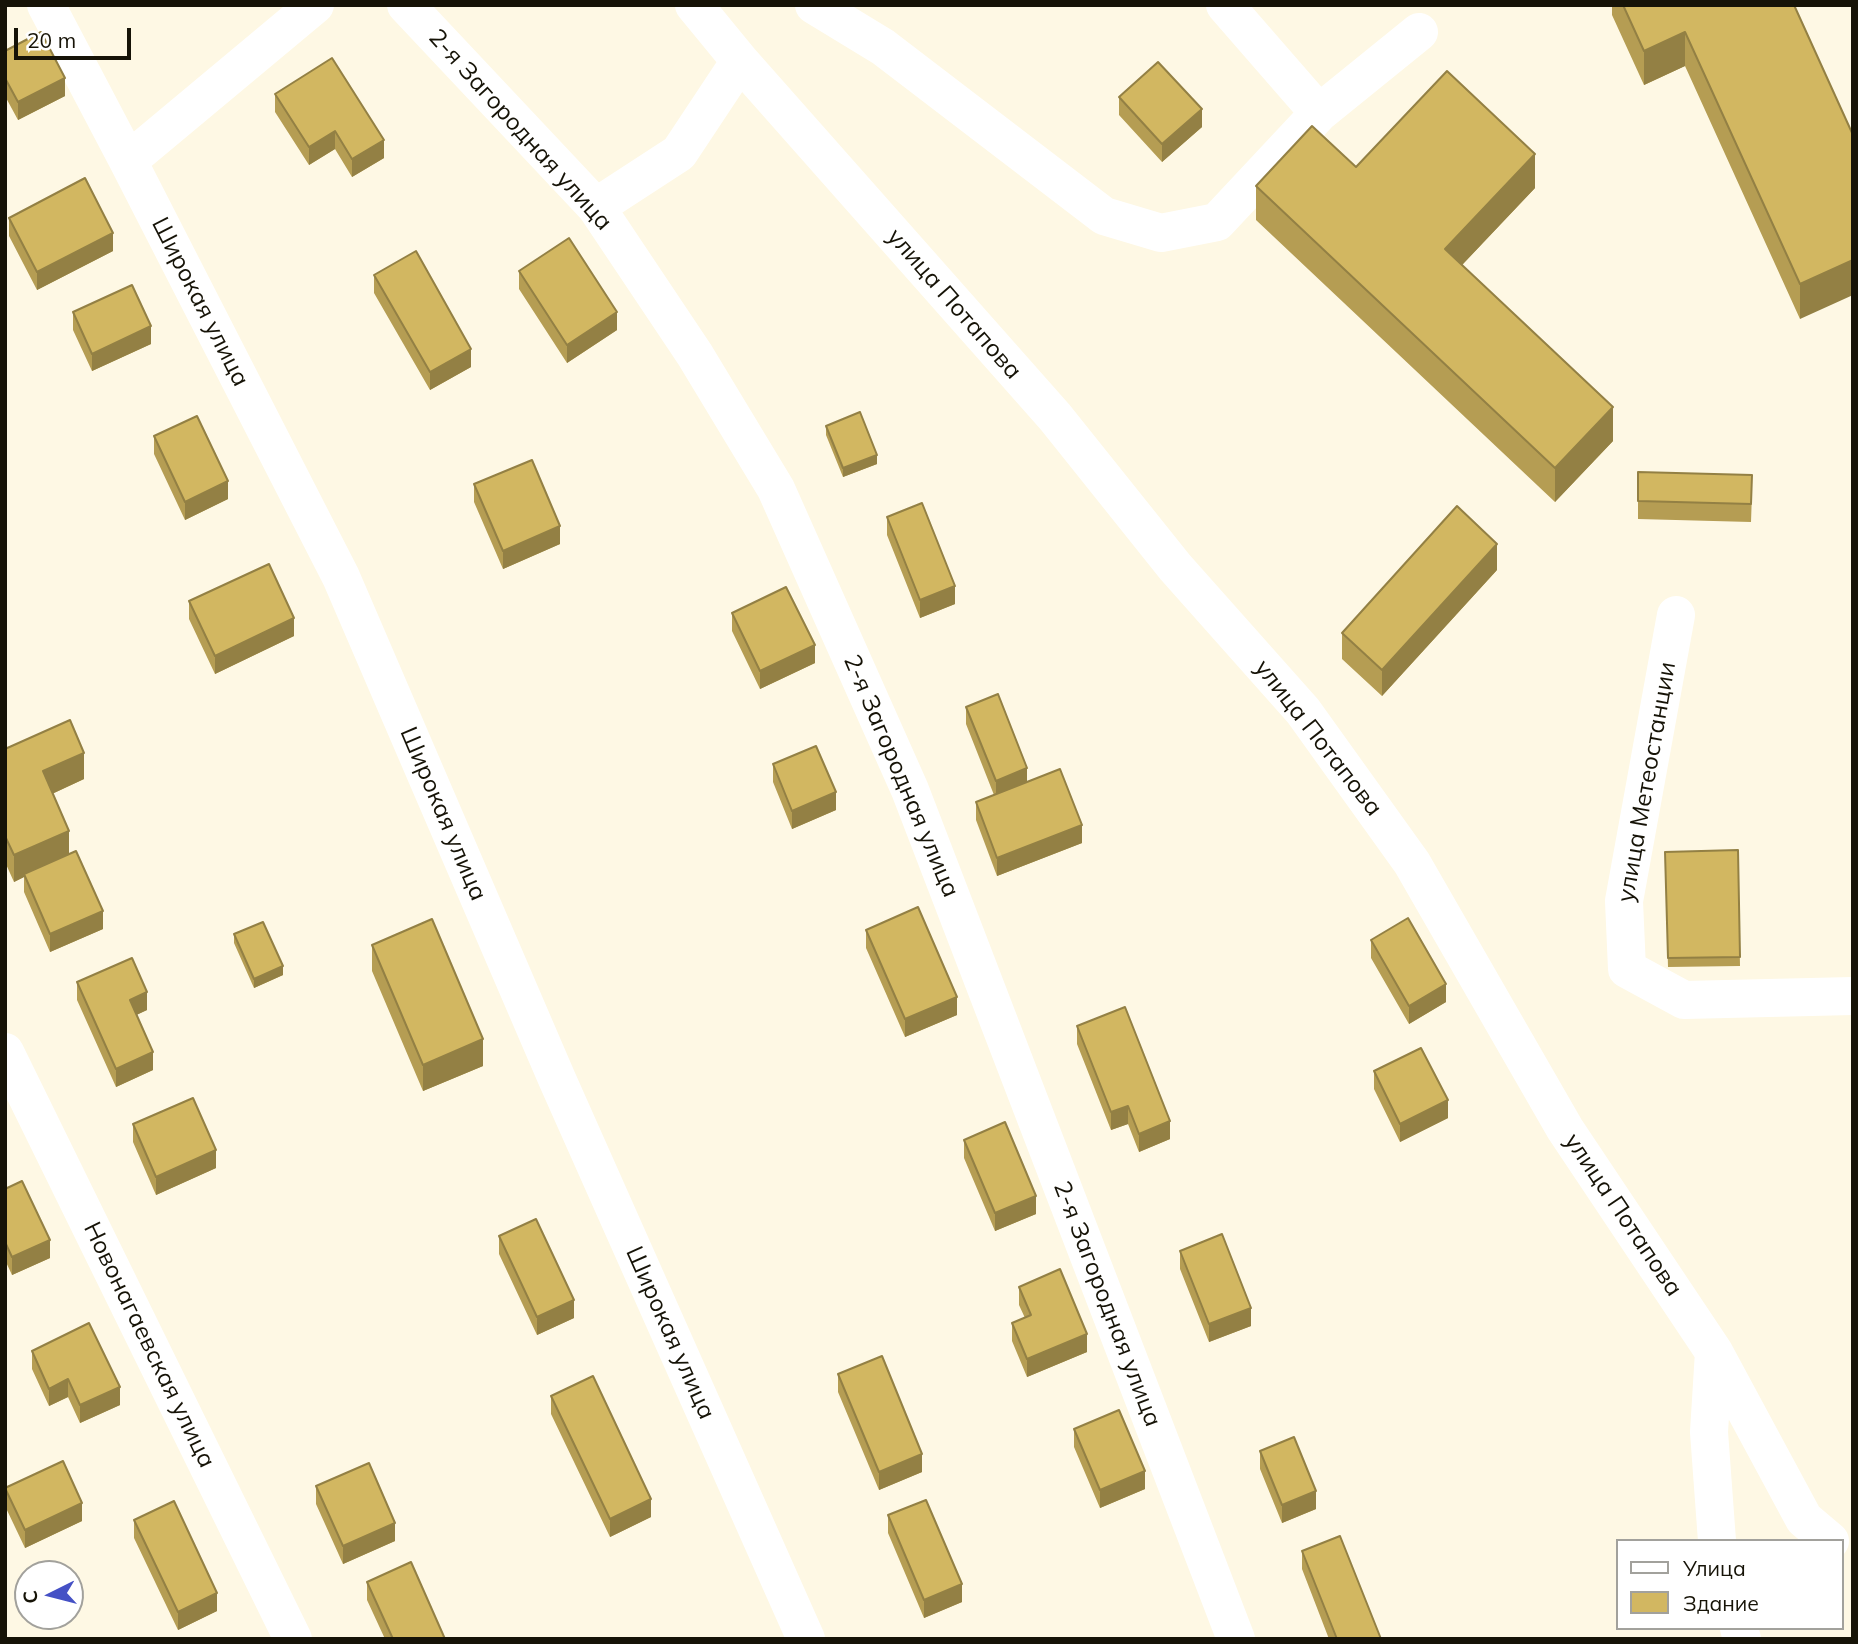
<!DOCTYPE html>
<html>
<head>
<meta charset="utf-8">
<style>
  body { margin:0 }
  #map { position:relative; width:1858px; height:1644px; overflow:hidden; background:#fef8e4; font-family:Mulish,sans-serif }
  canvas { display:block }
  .frame { position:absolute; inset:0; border:7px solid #161307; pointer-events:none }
  .legend { position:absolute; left:1616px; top:1539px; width:228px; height:91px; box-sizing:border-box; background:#fff; border:2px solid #a2a19c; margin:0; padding:9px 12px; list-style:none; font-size:21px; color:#161307 }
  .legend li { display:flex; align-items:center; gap:14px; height:35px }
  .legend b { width:35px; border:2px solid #a2a19c }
  .north { position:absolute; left:14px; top:1560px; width:70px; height:70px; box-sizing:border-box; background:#fff; border:2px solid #a2a19c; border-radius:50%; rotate:264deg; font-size:19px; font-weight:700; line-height:28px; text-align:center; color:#161307 }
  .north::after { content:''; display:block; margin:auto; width:24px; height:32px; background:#4551c5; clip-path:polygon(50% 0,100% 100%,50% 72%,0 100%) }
  .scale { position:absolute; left:14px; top:28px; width:117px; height:32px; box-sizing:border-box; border:4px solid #161307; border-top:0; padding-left:9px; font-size:21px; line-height:24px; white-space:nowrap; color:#161307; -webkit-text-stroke:5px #fff; paint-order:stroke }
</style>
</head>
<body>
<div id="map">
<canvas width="1858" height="1644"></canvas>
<div class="frame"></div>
<ul class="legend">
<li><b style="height:9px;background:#fff"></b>Улица</li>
<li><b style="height:19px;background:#d2b761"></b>Здание</li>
</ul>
<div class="north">С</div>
<div class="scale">20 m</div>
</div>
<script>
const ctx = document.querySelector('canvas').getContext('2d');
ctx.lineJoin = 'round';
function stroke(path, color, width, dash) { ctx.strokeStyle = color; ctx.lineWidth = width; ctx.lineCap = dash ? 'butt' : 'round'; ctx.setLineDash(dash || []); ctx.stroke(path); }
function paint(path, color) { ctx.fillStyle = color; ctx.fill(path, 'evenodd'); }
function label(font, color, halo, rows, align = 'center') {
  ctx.font = font + ' Mulish,sans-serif'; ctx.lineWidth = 5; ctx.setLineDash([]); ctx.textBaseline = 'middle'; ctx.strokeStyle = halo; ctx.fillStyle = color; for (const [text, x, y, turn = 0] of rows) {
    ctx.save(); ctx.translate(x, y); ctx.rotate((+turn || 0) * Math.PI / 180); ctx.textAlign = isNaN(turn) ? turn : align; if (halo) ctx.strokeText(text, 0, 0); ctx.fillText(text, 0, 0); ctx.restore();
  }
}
const minor = new Path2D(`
  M 46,5 L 128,161 L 341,577 L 557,1079 L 806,1639
  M 406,5 L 596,207 L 695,355 L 776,489 L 910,790 L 1236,1639
  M 694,5 L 740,61 L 1055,417 L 1175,567 L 1303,711 L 1412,863 L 1565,1129 L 1714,1352 L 1804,1519 L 1830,1541
  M 814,5 L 883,47 L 1104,216 L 1161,233 L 1217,222 L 1319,113 L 1419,32
  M 1225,5 L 1319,113
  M 128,161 L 315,5
  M 596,207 L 679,153 L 740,61
  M 1676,615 L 1624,901 L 1627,969 L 1684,1000 L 1853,996
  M 5,1052 L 293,1639
  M 1714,1352 L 1709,1432 L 1717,1541
  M 1739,1628 L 1742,1639`);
const wall = new Path2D(`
  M 1612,5 L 1794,5 L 1853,135 L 1800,319 L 1685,66 L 1644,85 L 1612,15 Z
  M 5,51 L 65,96 L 18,120 L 5,96 Z
  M 275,94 L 384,158 L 352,177 L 335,149 L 309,165 L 275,112 Z
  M 1119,97 L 1202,127 L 1162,162 L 1119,115 Z
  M 1356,167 L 1535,188 L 1462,265 L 1613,441 L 1555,502 L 1256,220 L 1256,186 Z
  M 9,218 L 113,251 L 37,290 L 9,236 Z
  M 519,271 L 617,330 L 567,363 L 519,289 Z
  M 374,275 L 471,367 L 430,390 L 374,293 Z
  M 73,312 L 151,344 L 92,371 L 73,330 Z
  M 826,426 L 877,464 L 843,477 L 826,435 Z
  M 154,436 L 228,499 L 185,520 L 154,454 Z
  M 1638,472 L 1752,493 L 1751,522 L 1638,519 Z
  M 474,484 L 560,544 L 503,569 L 474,502 Z
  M 887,517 L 955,604 L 920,618 L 887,535 Z
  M 1497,570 L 1382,696 L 1342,659 L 1342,633 Z
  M 189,601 L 294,636 L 215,674 L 189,619 Z
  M 732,613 L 815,663 L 760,689 L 732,631 Z
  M 966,707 L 1027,782 L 1082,843 L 997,876 L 976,820 L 976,802 L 994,795 L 966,724 Z
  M 5,749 L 84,779 L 52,794 L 69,854 L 103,929 L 50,952 L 24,892 L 24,877 L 14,882 L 5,862 Z
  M 773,764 L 836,810 L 792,829 L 773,782 Z
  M 1738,850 L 1740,966 L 1668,967 L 1665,852 Z
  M 866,930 L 957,1015 L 905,1037 L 866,948 Z
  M 234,934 L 283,975 L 254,988 L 234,943 Z
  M 1371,940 L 1446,1002 L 1409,1024 L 1371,958 Z
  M 372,945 L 483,1066 L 423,1091 L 372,971 Z
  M 77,982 L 147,1010 L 136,1015 L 153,1070 L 116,1087 L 77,1000 Z
  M 1077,1026 L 1170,1139 L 1139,1152 L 1128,1124 L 1111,1130 L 1077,1044 Z
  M 1374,1071 L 1448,1118 L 1400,1142 L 1374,1089 Z
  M 133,1124 L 216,1168 L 156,1195 L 133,1142 Z
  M 964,1140 L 1036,1214 L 995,1231 L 964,1158 Z
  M 5,1189 L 50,1258 L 12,1275 L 5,1260 Z
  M 499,1236 L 574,1318 L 537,1335 L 499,1254 Z
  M 1180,1251 L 1251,1326 L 1209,1342 L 1180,1269 Z
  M 1019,1287 L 1087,1352 L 1027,1377 L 1012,1341 L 1012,1323 L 1025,1318 L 1019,1305 Z
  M 32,1351 L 120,1405 L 80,1423 L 68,1397 L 49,1406 L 32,1369 Z
  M 838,1374 L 922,1472 L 879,1490 L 838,1392 Z
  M 551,1396 L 651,1517 L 610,1537 L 551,1414 Z
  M 1074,1429 L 1145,1489 L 1100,1508 L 1074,1447 Z
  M 1260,1451 L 1316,1509 L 1282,1523 L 1260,1469 Z
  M 316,1486 L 395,1541 L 343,1564 L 316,1504 Z
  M 5,1488 L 82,1521 L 25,1548 L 5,1506 Z
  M 888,1515 L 962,1602 L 924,1618 L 888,1533 Z
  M 134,1520 L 217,1611 L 178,1630 L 134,1538 Z
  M 1302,1551 L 1381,1639 L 1329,1639 L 1302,1569 Z
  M 367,1582 L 445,1639 L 385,1639 L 367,1600 Z`);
const shadedWall = new Path2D(`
  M 1685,32 L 1685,66 L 1644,85 L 1644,51 Z
  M 65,78 L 65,96 L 18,120 L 18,102 Z
  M 1202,109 L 1202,127 L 1162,162 L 1162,144 Z
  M 335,131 L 335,149 L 309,165 L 309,147 Z
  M 384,140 L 384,158 L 352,177 L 352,159 Z
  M 1535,154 L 1535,188 L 1445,283 L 1445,249 Z
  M 113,233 L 113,251 L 37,290 L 37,272 Z
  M 1853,260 L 1853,295 L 1800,319 L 1800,284 Z
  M 617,312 L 617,330 L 567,363 L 567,345 Z
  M 151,326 L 151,344 L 92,371 L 92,354 Z
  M 471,349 L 471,367 L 430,390 L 430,372 Z
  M 1613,407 L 1613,441 L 1555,502 L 1555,468 Z
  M 877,455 L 877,464 L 843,477 L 843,468 Z
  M 228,481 L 228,499 L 185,520 L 185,502 Z
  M 560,526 L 560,544 L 503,569 L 503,551 Z
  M 1497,544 L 1497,570 L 1382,696 L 1382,670 Z
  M 955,586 L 955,604 L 920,618 L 920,600 Z
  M 294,618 L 294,636 L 215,674 L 215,656 Z
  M 815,645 L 815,663 L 760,689 L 760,671 Z
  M 84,753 L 84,779 L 43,798 L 43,771 Z
  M 1027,768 L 1027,786 L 996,799 L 996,781 Z
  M 836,792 L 836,810 L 792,829 L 792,811 Z
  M 1082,825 L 1082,843 L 997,876 L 997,858 Z
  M 69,831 L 69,857 L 24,874 L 24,877 L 14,882 L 14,855 Z
  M 103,911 L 103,929 L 50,952 L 50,934 Z
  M 283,966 L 283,975 L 254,988 L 254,979 Z
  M 1446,984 L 1446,1002 L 1409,1024 L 1409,1006 Z
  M 147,992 L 147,1010 L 130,1018 L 130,1000 Z
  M 957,997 L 957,1015 L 905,1037 L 905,1019 Z
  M 483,1039 L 483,1066 L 423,1091 L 423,1065 Z
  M 153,1052 L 153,1070 L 116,1087 L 116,1069 Z
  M 1448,1100 L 1448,1118 L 1400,1142 L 1400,1124 Z
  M 1128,1106 L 1128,1124 L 1111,1130 L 1111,1112 Z
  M 1170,1121 L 1170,1139 L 1139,1152 L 1139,1134 Z
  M 216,1150 L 216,1168 L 156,1195 L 156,1177 Z
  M 1036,1196 L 1036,1214 L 995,1231 L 995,1213 Z
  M 50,1240 L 50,1258 L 12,1275 L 12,1257 Z
  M 574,1300 L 574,1318 L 537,1335 L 537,1317 Z
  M 1251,1308 L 1251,1326 L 1209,1342 L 1209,1324 Z
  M 1087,1334 L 1087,1352 L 1027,1377 L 1027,1359 Z
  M 68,1379 L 68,1397 L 49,1406 L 49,1389 Z
  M 120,1387 L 120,1405 L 80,1423 L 80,1405 Z
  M 922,1454 L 922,1472 L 879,1490 L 879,1472 Z
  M 1145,1471 L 1145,1489 L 1100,1508 L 1100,1490 Z
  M 1316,1491 L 1316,1509 L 1282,1523 L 1282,1505 Z
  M 651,1499 L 651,1517 L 610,1537 L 610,1519 Z
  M 82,1503 L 82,1521 L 25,1548 L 25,1530 Z
  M 395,1523 L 395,1541 L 343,1564 L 343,1546 Z
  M 962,1584 L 962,1602 L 924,1618 L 924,1600 Z
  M 217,1593 L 217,1611 L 178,1630 L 178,1612 Z`);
const building = new Path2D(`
  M 1623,5 L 1794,5 L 1853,135 L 1853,260 L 1800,284 L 1685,32 L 1644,51 Z
  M 41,32 L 65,78 L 18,102 L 5,78 L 5,51 Z
  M 332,58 L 384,140 L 352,159 L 335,131 L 309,147 L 275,94 Z
  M 1158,62 L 1202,109 L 1162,144 L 1119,97 Z
  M 1447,71 L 1535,154 L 1445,249 L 1613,407 L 1555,468 L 1256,186 L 1312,126 L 1356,167 Z
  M 85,178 L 113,233 L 37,272 L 9,218 Z
  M 569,238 L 617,312 L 567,345 L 519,271 Z
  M 416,251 L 471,349 L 430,372 L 374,275 Z
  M 132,285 L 151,326 L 92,354 L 73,312 Z
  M 860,412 L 877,455 L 843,468 L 826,426 Z
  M 197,416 L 228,481 L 185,502 L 154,436 Z
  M 532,460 L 560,526 L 503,551 L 474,484 Z
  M 1638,472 L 1752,475 L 1751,504 L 1638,501 Z
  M 922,503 L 955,586 L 920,600 L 887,517 Z
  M 1457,506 L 1497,544 L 1382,670 L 1342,633 Z
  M 269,564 L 294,618 L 215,656 L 189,601 Z
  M 786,587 L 815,645 L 760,671 L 732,613 Z
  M 998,694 L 1027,768 L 996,781 L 966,707 Z
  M 70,720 L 84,753 L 43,771 L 69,831 L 14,855 L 5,836 L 5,749 Z
  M 816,746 L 836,792 L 792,811 L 773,764 Z
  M 1060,769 L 1082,825 L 997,858 L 976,802 Z
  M 1738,850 L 1740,957 L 1668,958 L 1665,852 Z
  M 76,851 L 103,911 L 50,934 L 24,874 Z
  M 918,907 L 957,997 L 905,1019 L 866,930 Z
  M 1408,918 L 1446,984 L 1409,1006 L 1371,940 Z
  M 432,919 L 483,1039 L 423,1065 L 372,945 Z
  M 263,922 L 283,966 L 254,979 L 234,934 Z
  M 132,958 L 147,992 L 130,1000 L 153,1052 L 116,1069 L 77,982 Z
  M 1125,1007 L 1170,1121 L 1139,1134 L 1128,1106 L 1111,1112 L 1077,1026 Z
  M 1421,1048 L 1448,1100 L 1400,1124 L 1374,1071 Z
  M 193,1098 L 216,1150 L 156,1177 L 133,1124 Z
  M 1005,1122 L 1036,1196 L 995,1213 L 964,1140 Z
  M 22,1181 L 50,1240 L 12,1257 L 5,1242 L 5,1189 Z
  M 536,1219 L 574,1300 L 537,1317 L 499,1236 Z
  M 1222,1234 L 1251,1308 L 1209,1324 L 1180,1251 Z
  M 1060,1269 L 1087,1334 L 1027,1359 L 1012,1323 L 1031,1315 L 1019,1287 Z
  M 89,1323 L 120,1387 L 80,1405 L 68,1379 L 49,1389 L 32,1351 Z
  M 882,1356 L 922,1454 L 879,1472 L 838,1374 Z
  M 593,1376 L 651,1499 L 610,1519 L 551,1396 Z
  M 1119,1410 L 1145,1471 L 1100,1490 L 1074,1429 Z
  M 1294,1437 L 1316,1491 L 1282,1505 L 1260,1451 Z
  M 63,1461 L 82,1503 L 25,1530 L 5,1488 Z
  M 369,1463 L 395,1523 L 343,1546 L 316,1486 Z
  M 926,1500 L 962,1584 L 924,1600 L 888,1515 Z
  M 174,1501 L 217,1593 L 178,1612 L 134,1520 Z
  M 1340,1536 L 1381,1639 L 1337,1639 L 1302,1551 Z
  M 411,1562 L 445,1639 L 393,1639 L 367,1582 Z`);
const streetNames = [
  ["2-я Загородная улица",520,130,48],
  ["Широкая улица",200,302,63],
  ["улица Потапова",954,304,49],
  ["улица Потапова",1318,738,52],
  ["2-я Загородная улица",901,776,67],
  ["улица Метеостанции",1647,782,-80],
  ["Широкая улица",443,814,67],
  ["улица Потапова",1623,1215,56],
  ["2-я Загородная улица",1107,1304,69],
  ["Широкая улица",670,1333,66],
  ["Новонагаевская улица",149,1345,64]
];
stroke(minor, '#fff', 38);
paint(wall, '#b59d53');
paint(shadedWall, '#938044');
paint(building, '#d2b761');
stroke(building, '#938044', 2);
label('24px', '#161307', '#fff', streetNames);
</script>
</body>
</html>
